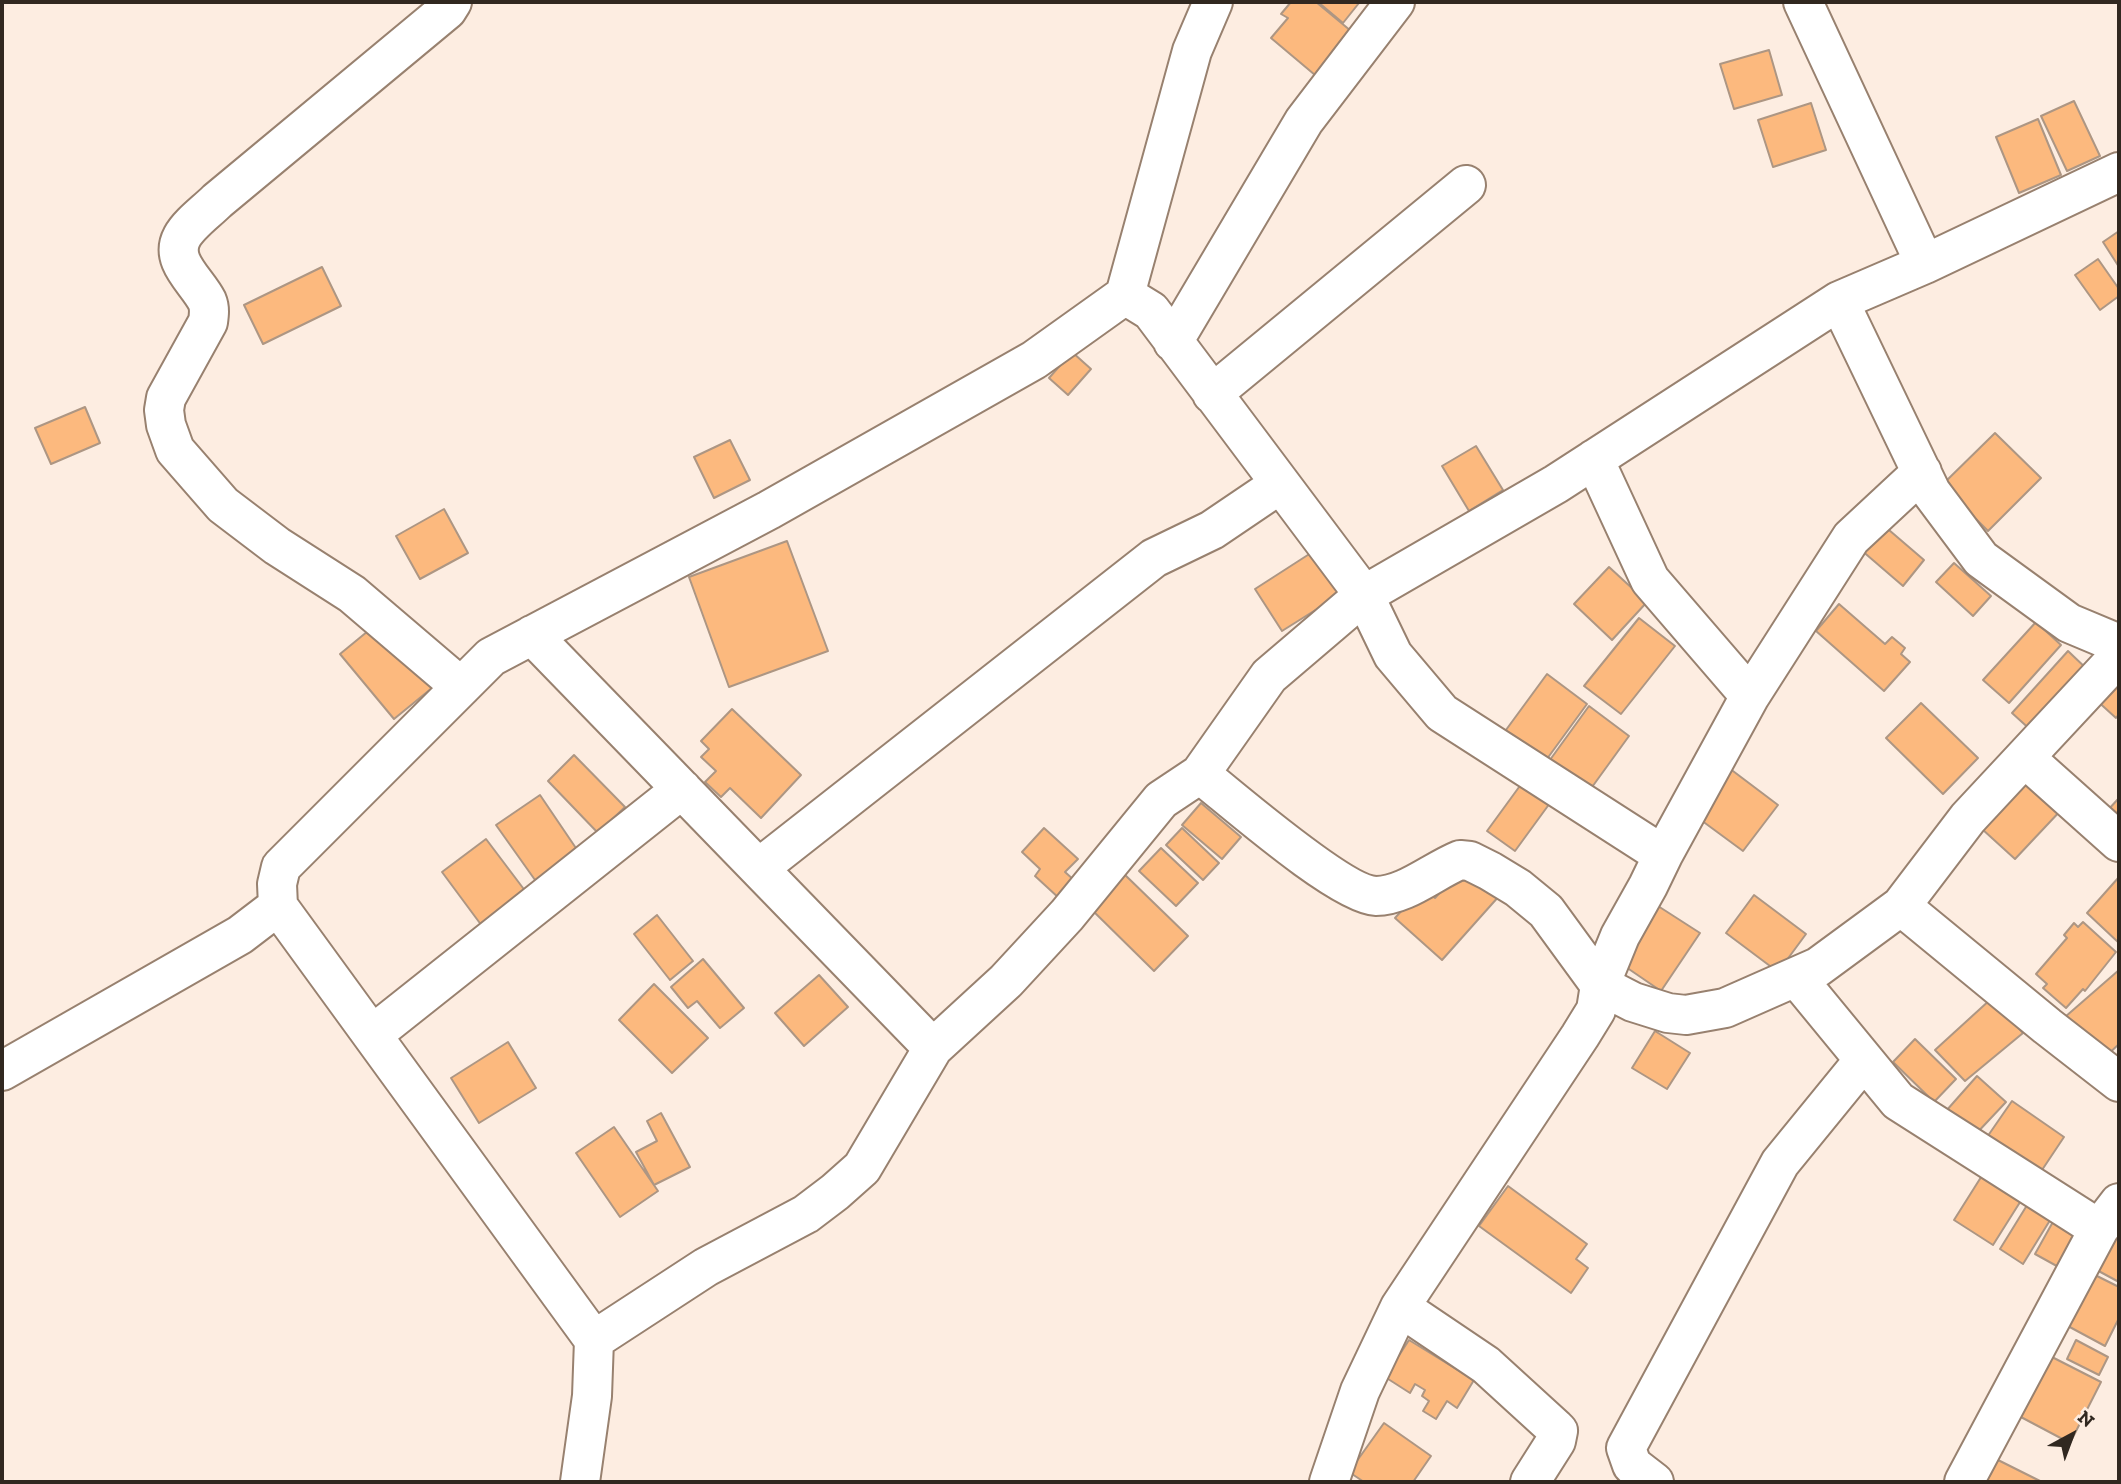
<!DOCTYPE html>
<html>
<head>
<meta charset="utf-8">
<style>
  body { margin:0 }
  #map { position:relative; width:2121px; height:1484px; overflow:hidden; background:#fdede1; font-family:"Zilla Slab",serif }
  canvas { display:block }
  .frame { position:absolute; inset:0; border:4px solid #312820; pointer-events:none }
  .north { position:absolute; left:2037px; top:1400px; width:70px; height:70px; -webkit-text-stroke:5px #fdede1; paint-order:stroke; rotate:41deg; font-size:19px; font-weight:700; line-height:28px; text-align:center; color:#312820 }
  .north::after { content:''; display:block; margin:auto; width:24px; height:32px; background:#312820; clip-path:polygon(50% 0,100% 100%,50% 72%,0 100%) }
</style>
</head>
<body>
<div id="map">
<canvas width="2121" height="1484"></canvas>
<div class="frame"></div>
<div class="north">N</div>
</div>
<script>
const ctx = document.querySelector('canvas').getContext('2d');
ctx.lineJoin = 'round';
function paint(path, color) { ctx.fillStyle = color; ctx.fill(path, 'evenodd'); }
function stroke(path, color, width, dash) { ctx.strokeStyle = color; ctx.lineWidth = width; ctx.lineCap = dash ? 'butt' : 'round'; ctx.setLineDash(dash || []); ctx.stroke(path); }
const building = new Path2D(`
  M 1291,2 L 1316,2 L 1351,31 L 1315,75 L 1271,38 L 1288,18 L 1281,14 Z
  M 1318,2 L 1357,2 L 1359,3 L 1343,23 Z
  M 1769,50 L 1782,95 L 1734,109 L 1720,64 Z
  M 2074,101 L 2100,156 L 2067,171 L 2041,116 Z
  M 1811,103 L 1826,150 L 1773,167 L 1758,120 Z
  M 2038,119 L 2061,175 L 2019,193 L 1996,137 Z
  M 2119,231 L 2119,267 L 2103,242 Z
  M 2098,259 L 2119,289 L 2119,296 L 2100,310 L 2075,275 Z
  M 322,267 L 341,306 L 263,344 L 244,305 Z
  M 1072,352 L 1091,369 L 1068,395 L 1049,378 Z
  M 85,407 L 100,443 L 51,464 L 35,428 Z
  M 1995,433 L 2041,478 L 1988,531 L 1942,485 Z
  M 730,440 L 750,480 L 714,498 L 694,457 Z
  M 1476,446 L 1503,490 L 1469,511 L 1442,466 Z
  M 444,509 L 468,553 L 420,579 L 396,536 Z
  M 1875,518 L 1924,560 L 1903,586 L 1853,543 Z
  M 787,541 L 828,651 L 729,687 L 689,577 Z
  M 1314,551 L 1341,594 L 1282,631 L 1255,589 Z
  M 1954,563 L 1991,596 L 1973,616 L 1936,582 Z
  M 1609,567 L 1647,602 L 1612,640 L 1574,604 Z
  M 1839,604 L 1885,644 L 1892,637 L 1905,648 L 1901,654 L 1910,662 L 1884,691 L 1816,631 Z
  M 1639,618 L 1675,646 L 1621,714 L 1584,686 Z
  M 379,622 L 432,688 L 394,719 L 340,654 Z
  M 2036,622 L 2061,645 L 2009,703 L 1983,680 Z
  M 2068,651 L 2090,672 L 2034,733 L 2012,713 Z
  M 1547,674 L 1587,704 L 1544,763 L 1503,734 Z
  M 2119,679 L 2119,714 L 2116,718 L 2094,698 Z
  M 1921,703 L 1978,758 L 1943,794 L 1886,738 Z
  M 1589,706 L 1629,736 L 1587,794 L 1547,764 Z
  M 732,709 L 801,775 L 761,818 L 730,788 L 721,797 L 705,782 L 716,771 L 701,757 L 709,749 L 701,741 Z
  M 574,755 L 625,807 L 598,833 L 548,781 Z
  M 1725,765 L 1778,805 L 1743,851 L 1690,812 Z
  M 2030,777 L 2063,808 L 2015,859 L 1982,829 Z
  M 1522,783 L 1550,803 L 1515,851 L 1487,831 Z
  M 540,795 L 582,857 L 540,887 L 496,825 Z
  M 2119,798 L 2119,822 L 2107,811 Z
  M 1201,803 L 1241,837 L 1222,859 L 1182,825 Z
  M 1044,828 L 1078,859 L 1065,872 L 1075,881 L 1060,899 L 1035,876 L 1040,869 L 1022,852 Z
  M 1182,828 L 1219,863 L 1203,880 L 1166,845 Z
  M 486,839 L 526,892 L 482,926 L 442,872 Z
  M 1161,848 L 1198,883 L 1176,906 L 1139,871 Z
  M 1465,865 L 1500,895 L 1442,960 L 1395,918 L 1423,887 L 1435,898 Z
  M 1122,872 L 1188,936 L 1154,971 L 1088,906 Z
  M 2119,877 L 2119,943 L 2087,913 Z
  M 1754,895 L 1806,934 L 1778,972 L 1726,933 Z
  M 1658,906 L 1700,933 L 1661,991 L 1620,963 Z
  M 657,915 L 693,961 L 670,980 L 634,934 Z
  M 2083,922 L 2116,952 L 2085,991 L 2083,989 L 2066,1008 L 2043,988 L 2047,984 L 2036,974 L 2067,938 L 2064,935 L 2074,923 L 2078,927 Z
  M 703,959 L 744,1008 L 720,1028 L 697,1001 L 688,1008 L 671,987 Z
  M 2119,970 L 2119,1044 L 2103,1059 L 2065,1017 Z
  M 819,975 L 848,1007 L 804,1046 L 775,1013 Z
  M 654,984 L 708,1038 L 672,1073 L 619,1020 Z
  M 1992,998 L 2023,1033 L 1965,1081 L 1935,1050 Z
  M 1655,1031 L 1690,1053 L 1667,1089 L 1632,1068 Z
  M 1915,1039 L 1956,1079 L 1934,1102 L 1893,1062 Z
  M 508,1042 L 536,1088 L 479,1123 L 451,1078 Z
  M 1977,1076 L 2006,1102 L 1974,1136 L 1946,1111 Z
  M 2012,1101 L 2064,1137 L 2038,1176 L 1985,1140 Z
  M 661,1113 L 690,1167 L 654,1185 L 636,1152 L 657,1141 L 647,1121 Z
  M 614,1127 L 658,1191 L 620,1217 L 576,1153 Z
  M 1983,1174 L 2022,1199 L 1993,1245 L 1954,1220 Z
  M 1508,1186 L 1587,1244 L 1576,1259 L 1588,1268 L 1571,1293 L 1479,1226 Z
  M 2029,1202 L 2052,1217 L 2023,1264 L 2000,1249 Z
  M 2054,1220 L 2083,1236 L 2064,1270 L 2035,1254 Z
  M 2119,1223 L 2119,1282 L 2093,1268 Z
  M 2093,1274 L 2119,1287 L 2119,1318 L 2105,1346 L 2066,1325 Z
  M 1409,1340 L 1474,1380 L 1457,1408 L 1447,1401 L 1436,1419 L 1423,1411 L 1429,1401 L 1422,1396 L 1425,1390 L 1415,1384 L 1410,1393 L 1385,1377 Z
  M 2076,1340 L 2108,1357 L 2099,1375 L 2067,1359 Z
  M 2050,1356 L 2101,1382 L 2070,1443 L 2019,1416 Z
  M 1384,1423 L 1431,1456 L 1413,1482 L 1364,1482 L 1349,1472 Z
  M 1998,1460 L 2042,1482 L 1986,1482 Z`);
const minor = new Path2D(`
  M 452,2 L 447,10 L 217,201 C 206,212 189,224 182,237 C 169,261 197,281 207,301 C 210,308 209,315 208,322 L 166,398 L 164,410 L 166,425 L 175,450 L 223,505 L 277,546 L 352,594 L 461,687
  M 1803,2 L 1925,264
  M 1125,295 L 1192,51 L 1213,2
  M 1839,301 L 1931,492 L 1981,559 L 2069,623 L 2119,644
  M 1173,342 L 1304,121 L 1395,2
  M 1212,394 L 1466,185
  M 1594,459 L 1650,580 L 1750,696
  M 532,635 L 933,1048
  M 2025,758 L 2119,842
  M 1200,774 C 1232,799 1341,895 1376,896 C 1405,896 1433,871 1460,860 L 1470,861 L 1490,871 L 1518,888 L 1546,911 L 1600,985
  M 1663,855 L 1750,696 L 1851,538 L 1922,472
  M 759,868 L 1154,558 L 1212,530 L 1280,484
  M 278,906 L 594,1340
  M 1901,906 L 2047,1026 L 2119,1082
  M 1796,977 L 1898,1101 L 2099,1229 L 2119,1203
  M 372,1035 L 682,789
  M 2,1071 L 240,935 L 278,906 L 277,884 L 281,867 L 491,657 L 769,510 L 1034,360 L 1125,295 L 1151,311 L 1364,595 L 1393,655 L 1442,713 L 1663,855 L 1648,886 L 1620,936 L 1600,985
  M 1400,1307 L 1486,1365 L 1555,1428 L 1558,1431 L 1556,1441 L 1530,1482
  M 580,1482 L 592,1396 L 594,1340 L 706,1267 L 806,1214 L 835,1192 L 862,1168 L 933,1048 L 1006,981 L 1067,915 L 1161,800 L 1200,774 L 1269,676 L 1364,595 L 1556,484 L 1839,301 L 1925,264 L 2119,172
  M 1329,1482 L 1360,1391 L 1400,1307 L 1580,1036 L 1596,1010 L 1600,985 L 1633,1002 L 1668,1013 L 1686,1015 L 1725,1008 L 1818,967 L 1901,906 L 1968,818 L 2119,656
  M 1654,1482 L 1632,1465 L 1626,1448 L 1780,1163 L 1864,1060
  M 1964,1482 L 2099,1229`);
paint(building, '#fcb97e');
stroke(building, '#ad9683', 2);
stroke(minor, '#98816f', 42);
stroke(minor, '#fff', 38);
</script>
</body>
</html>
